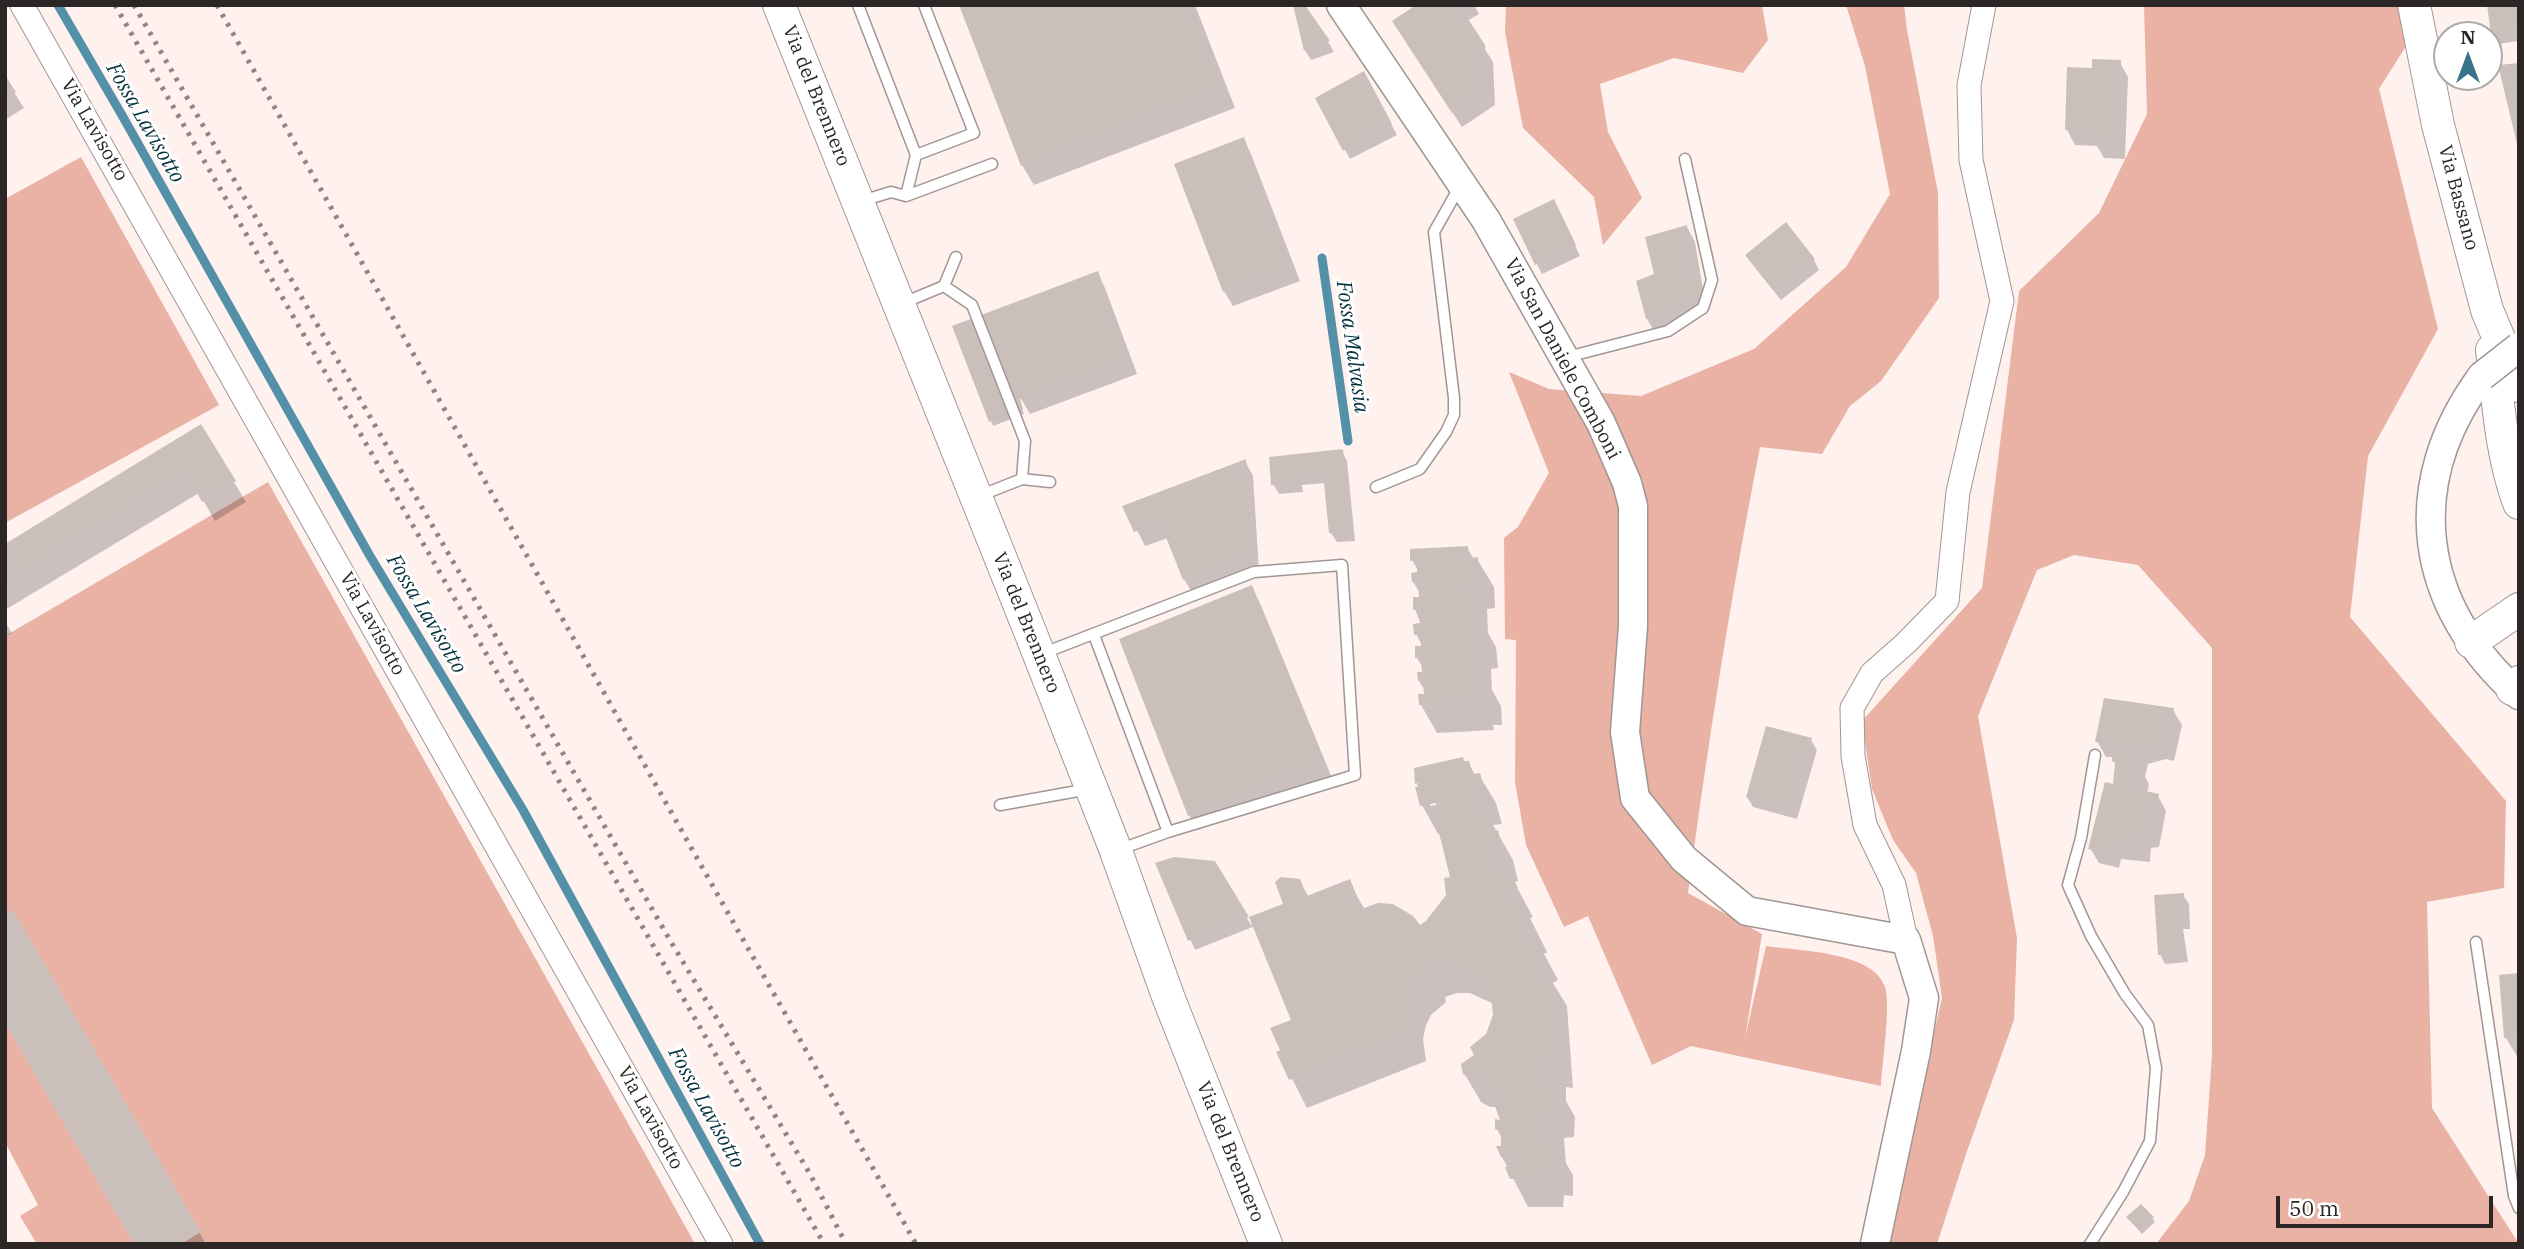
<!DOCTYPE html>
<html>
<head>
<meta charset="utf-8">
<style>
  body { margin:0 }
  #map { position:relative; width:2524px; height:1249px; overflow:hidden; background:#fef1ee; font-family:"IBM Plex Serif",serif }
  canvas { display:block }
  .frame { position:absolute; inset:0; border:7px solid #2c2726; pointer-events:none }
  .north { position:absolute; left:2433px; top:21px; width:70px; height:70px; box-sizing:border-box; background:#fff; border:2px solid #aba9a8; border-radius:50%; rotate:0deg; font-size:19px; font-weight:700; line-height:28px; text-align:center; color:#2c2726 }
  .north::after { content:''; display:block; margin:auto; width:24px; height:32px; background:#37748b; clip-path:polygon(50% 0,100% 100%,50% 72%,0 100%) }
  .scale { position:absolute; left:2276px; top:1196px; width:217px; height:32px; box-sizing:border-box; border:4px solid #2c2726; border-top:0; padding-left:9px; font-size:21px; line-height:24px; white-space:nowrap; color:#2c2726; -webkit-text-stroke:5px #fff; paint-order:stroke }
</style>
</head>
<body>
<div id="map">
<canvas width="2524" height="1249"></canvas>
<div class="frame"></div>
<div class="north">N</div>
<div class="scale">50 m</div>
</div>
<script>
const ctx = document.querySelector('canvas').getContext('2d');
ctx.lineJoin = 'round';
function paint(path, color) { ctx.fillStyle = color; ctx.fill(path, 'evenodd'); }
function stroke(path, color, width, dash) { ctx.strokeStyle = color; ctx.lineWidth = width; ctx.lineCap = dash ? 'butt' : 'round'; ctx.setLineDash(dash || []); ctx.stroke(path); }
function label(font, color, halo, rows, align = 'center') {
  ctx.font = font + ' "IBM Plex Serif",serif'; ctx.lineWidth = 6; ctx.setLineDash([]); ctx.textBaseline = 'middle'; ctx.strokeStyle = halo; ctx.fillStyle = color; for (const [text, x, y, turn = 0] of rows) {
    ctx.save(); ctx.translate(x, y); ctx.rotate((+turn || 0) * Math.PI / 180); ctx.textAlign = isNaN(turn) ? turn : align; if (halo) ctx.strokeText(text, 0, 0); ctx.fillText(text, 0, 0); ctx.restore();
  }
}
const green = new Path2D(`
  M 1506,5 L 1762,5 L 1768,40 L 1743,73 L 1674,58 L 1600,84 L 1608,132 L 1642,198 L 1603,245 L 1594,197 L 1523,128 L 1505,32 Z
  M 1846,5 L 1904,5 L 1907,30 L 1938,193 L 1939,298 L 1881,381 L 1850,406 L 1822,454 L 1760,447 C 1731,595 1708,743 1688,893 L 1762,934 L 1745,1038 L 1766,946 C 1798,951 1873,951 1885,987 C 1891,1006 1882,1064 1881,1086 L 1691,1046 L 1652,1065 L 1588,916 L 1564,927 L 1526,845 L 1515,782 L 1516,640 L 1505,639 L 1504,538 L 1518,527 L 1549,473 L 1509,372 L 1549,389 L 1641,396 L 1754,349 L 1846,267 L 1890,194 L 1865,66 Z
  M 2144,5 L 2432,5 L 2379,89 L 2438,329 L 2368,456 L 2350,617 L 2506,801 L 2504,888 L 2427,902 L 2432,1108 L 2519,1244 L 2156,1244 L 2189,1201 L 2205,1155 L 2212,1055 L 2212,648 L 2138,565 L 2074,555 L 2037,570 L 1978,716 L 2017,938 L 2014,1020 L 1966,1154 L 1937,1244 L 1889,1244 L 1890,1225 L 1942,998 L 1933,936 L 1916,873 L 1893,840 L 1872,789 L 1862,721 L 1982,588 L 2019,291 L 2099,213 L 2147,114 Z
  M 81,157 L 219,405 L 5,523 L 5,199 Z
  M 268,482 L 648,1159 L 695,1244 L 37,1244 L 20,1216 L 38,1205 L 5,1142 L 5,636 Z`);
const shadow = new Path2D(`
  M 960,5 L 1195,5 L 1235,108 L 1034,185 L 1022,165 Z
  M 1303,5 L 1328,42 L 1334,52 L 1311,60 L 1305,50 Z
  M 1416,5 L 1474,5 L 1479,14 L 1467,21 L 1493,62 L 1495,105 L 1462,127 L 1403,37 Z
  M 2519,5 L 2519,41 L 2498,44 L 2492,34 Z
  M 2119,61 L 2128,77 L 2125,159 L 2104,158 L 2097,146 L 2075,145 L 2067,130 L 2093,70 Z
  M 1364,74 L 1397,135 L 1350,159 L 1317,98 Z
  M 5,78 L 24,108 L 5,120 Z
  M 1243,139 L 1251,154 L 1300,281 L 1233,306 L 1224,291 Z
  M 1559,211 L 1580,256 L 1542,274 L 1515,220 Z
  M 1687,227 L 1695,242 L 1706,307 L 1656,334 L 1647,319 L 1638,282 L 1656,275 Z
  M 1814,260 L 1819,270 L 1781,300 L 1753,265 Z
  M 1097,273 L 1105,288 L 1137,374 L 1030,414 L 1020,397 L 1018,397 L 1024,414 L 993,426 L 954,327 Z
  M 201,427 L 246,502 L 215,521 L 199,493 L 5,610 L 5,546 Z
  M 1342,451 L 1347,461 L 1355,541 L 1337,542 L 1331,533 L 1326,483 L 1302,485 L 1303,492 L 1279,494 L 1273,484 Z
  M 1245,461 L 1253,476 L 1259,571 L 1193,594 L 1184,579 L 1168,538 L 1145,546 L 1125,507 Z
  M 1467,548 L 1474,559 L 1477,559 L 1494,587 L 1495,608 L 1487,609 L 1488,633 L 1496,647 L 1498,668 L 1491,669 L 1492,690 L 1501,706 L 1502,725 L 1493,725 L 1494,730 L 1437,733 L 1421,705 L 1425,696 L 1425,691 L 1419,681 L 1423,668 L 1417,658 L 1423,647 L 1416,634 L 1421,625 L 1415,609 L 1420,599 L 1420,593 L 1413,582 L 1420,574 L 1412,560 Z
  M 1251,588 L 1260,603 L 1332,778 L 1198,830 L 1189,815 Z
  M 5,622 L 12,633 L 5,637 Z
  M 2173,710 L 2182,725 L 2174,761 L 2166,759 L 2148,764 L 2145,777 L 2149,784 L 2147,793 L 2158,796 L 2166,811 L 2159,847 L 2151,848 L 2150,862 L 2121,859 L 2119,868 L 2099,863 L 2090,848 L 2114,786 L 2117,766 L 2114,757 L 2106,757 L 2097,741 Z
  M 1811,740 L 1817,750 L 1797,819 L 1753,807 L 1747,797 Z
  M 1468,763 L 1476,776 L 1479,775 L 1496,803 L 1502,824 L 1493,825 L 1513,860 L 1518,881 L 1514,882 L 1533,917 L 1530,918 L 1547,952 L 1544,954 L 1558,980 L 1553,983 L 1567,1006 L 1573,1088 L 1566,1087 L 1566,1101 L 1575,1117 L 1574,1137 L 1564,1138 L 1566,1163 L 1573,1175 L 1573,1196 L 1564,1195 L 1563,1207 L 1528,1207 L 1502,1157 L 1502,1139 L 1497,1129 L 1503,1122 L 1497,1107 L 1490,1107 L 1481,1102 L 1464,1073 L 1488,1035 L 1495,1015 L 1494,1004 L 1470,993 L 1457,993 L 1445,997 L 1446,1002 L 1431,1015 L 1426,1025 L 1423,1039 L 1426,1061 L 1307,1108 L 1279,1053 L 1282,1051 L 1294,1021 L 1255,926 L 1195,950 L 1157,864 L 1214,862 L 1251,925 L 1285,905 L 1299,881 L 1309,897 L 1349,882 L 1365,910 L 1419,927 L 1427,922 L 1448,896 L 1452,878 L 1441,833 L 1438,834 L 1422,805 L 1417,784 ZM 1430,802 L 1445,803 L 1430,806 Z
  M 2183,895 L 2189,904 L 2190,929 L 2183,929 L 2188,962 L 2165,964 L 2160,954 Z
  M 13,912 L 206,1244 L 136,1244 Z
  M 2519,975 L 2519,1058 L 2518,1058 L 2506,1038 Z
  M 2128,1218 L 2152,1218 L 2155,1222 L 2142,1234 Z`);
const stream = new Path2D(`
  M 58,5 L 123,117 L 370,556 L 523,810 L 760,1244
  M 1322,258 L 1348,441`);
const building = new Path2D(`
  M 959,5 L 1193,5 L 1224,87 L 1021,166 Z
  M 1293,5 L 1305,5 L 1330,41 L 1304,51 Z
  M 1416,5 L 1459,5 L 1485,45 L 1487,90 L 1452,113 L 1392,21 Z
  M 2487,5 L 2519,5 L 2519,30 L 2491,34 Z
  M 2092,59 L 2121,60 L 2117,144 L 2093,143 L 2093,131 L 2065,130 L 2067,67 L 2092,68 Z
  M 2519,63 L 2519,148 L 2518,148 L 2498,65 Z
  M 1364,71 L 1392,124 L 1343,151 L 1315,98 Z
  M 5,75 L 16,92 L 5,99 Z
  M 1244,137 L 1292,266 L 1223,292 L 1174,164 Z
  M 1554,199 L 1576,245 L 1535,265 L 1513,219 Z
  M 1786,222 L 1815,259 L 1774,291 L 1745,255 Z
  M 1687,225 L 1698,292 L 1686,305 L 1646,319 L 1636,281 L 1654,274 L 1645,237 Z
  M 1098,271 L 1130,359 L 1020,399 L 1023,409 L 989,422 L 952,326 Z
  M 201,424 L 236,481 L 202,502 L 186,474 L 5,584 L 5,544 Z
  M 1343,449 L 1351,531 L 1329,533 L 1323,473 L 1298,475 L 1298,483 L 1271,485 L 1269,457 Z
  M 1246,459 L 1252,556 L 1183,580 L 1160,522 L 1134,532 L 1122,506 Z
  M 1468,546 L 1469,558 L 1478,557 L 1480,580 L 1471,581 L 1474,617 L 1481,616 L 1482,640 L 1475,641 L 1477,676 L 1485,675 L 1486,697 L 1478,697 L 1478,702 L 1419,705 L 1418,694 L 1424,694 L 1423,681 L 1418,681 L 1417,672 L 1422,672 L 1421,658 L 1415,658 L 1415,646 L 1421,646 L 1420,634 L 1414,635 L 1413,624 L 1420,623 L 1419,609 L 1413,610 L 1413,597 L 1419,597 L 1418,582 L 1412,582 L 1411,573 L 1417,572 L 1417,560 L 1410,561 L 1410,549 Z
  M 1252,585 L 1325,762 L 1188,816 L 1119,639 Z
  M 2104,698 L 2174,708 L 2166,747 L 2156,744 L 2140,749 L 2137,767 L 2142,767 L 2137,789 L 2159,794 L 2151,832 L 2143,833 L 2142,847 L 2112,844 L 2110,854 L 2088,849 L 2105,782 L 2113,784 L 2115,763 L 2112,761 L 2113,747 L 2117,744 L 2095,742 Z
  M 1766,726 L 1812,738 L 1792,810 L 1746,797 Z
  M 1463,757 L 1464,761 L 1469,761 L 1473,774 L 1480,773 L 1487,796 L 1478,797 L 1485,815 L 1489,817 L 1493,831 L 1498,830 L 1503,852 L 1498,854 L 1502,873 L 1509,870 L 1518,888 L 1511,891 L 1515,901 L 1521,899 L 1532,923 L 1525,926 L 1530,939 L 1536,936 L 1543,951 L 1536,955 L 1541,976 L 1551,976 L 1558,1060 L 1550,1059 L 1550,1086 L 1559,1087 L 1559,1108 L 1549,1109 L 1551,1145 L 1557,1145 L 1558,1168 L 1549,1167 L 1547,1179 L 1510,1179 L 1505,1167 L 1510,1166 L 1505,1156 L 1501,1157 L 1496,1146 L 1501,1146 L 1501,1131 L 1495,1129 L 1495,1119 L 1500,1120 L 1485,1079 L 1473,1079 L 1463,1074 L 1461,1064 L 1474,1055 L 1470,1047 L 1486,1034 L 1493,1015 L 1492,1004 L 1482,981 L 1464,969 L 1453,965 L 1440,965 L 1430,968 L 1431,973 L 1416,986 L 1411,996 L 1408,1010 L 1411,1033 L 1289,1080 L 1276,1052 L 1280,1050 L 1270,1028 L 1291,1020 L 1249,917 L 1283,904 L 1275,882 L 1281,877 L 1300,879 L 1307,896 L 1350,879 L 1362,909 L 1378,903 L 1393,904 L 1413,916 L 1420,925 L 1426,921 L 1446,895 L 1444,878 L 1450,877 L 1435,817 L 1440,815 L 1436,803 L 1420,806 L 1415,787 L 1420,787 L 1420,783 L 1415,784 L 1414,768 Z
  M 1174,857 L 1215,861 L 1249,917 L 1188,941 L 1155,863 Z
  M 2184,893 L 2185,919 L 2179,919 L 2183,952 L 2158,955 L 2154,895 Z
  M 13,910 L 201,1232 L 181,1244 L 134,1244 L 5,1023 L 5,914 Z
  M 2519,973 L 2519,1037 L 2504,1038 L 2499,975 Z
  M 2141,1204 L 2154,1217 L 2139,1230 L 2126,1217 Z`);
const service = new Path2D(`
  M 858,5 L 916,155 L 906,196 L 891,192 L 862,201
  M 916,155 L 974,133 L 924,5
  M 906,196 L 992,164
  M 944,286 L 972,305 L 1025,441 L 1022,479
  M 903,303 L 944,286 L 956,257
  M 1567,357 L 1668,331 L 1703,308 L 1712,280 L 1685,159
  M 1376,487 L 1420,469 L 1446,432 L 1454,415 L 1454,398 L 1434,232 L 1460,186
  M 979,496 L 1022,479 L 1050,482
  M 1094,635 L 1168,832
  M 1041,654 L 1254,572 L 1342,565 L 1355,775 L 1168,832 L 1118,850
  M 1000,805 L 1089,789
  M 2476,942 L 2514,1196 L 2519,1208
  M 2090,1244 L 2123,1192 L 2150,1141 L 2156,1068 L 2148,1025 L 2125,994 L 2091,936 L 2068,885 L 2081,838 L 2095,755`);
const minor = new Path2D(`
  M 22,5 L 721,1244
  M 1906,940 L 1894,885 L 1865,825 L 1853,756 L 1852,708 L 1872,673 L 1906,643 L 1947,601 L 1958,492 L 2002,301 L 1971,160 L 1969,85 L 1984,5`);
const tertiary = new Path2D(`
  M 1341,5 L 1486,220 L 1601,423 L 1627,483 L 1633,506 L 1633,626 L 1625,732 L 1635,798 L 1684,859 L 1747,911 L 1906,940 L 1924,998 L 1916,1051 L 1875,1244
  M 2482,376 C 2401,486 2418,605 2519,695`);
const secondary = new Path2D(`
  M 779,5 L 1031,634 L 1116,851 L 1169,999 L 1266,1244
  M 2414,5 L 2438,125 L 2487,310 L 2519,386
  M 2492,350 C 2498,401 2501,454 2519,503
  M 2471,642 L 2519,609
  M 2512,689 L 2519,682`);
const rail = new Path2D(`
  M 115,5 L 824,1244
  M 134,5 L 671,942 L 810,1174 L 846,1244
  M 217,5 L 724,906 L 916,1244`);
const tertiaryBridge = new Path2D(`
  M 2482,376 L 2519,347`);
const streetNames = [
  ["Via del Brennero",816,96,68],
  ["Via Lavisotto",94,130,60],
  ["Via Bassano",2458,198,75],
  ["Via San Daniele Comboni",1562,359,62],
  ["Via del Brennero",1026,623,68],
  ["Via Lavisotto",372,624,61],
  ["Via Lavisotto",650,1118,61],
  ["Via del Brennero",1230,1152,68]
];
const waterNames = [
  ["Fossa Lavisotto",145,123,60],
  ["Fossa Malvasia",1352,347,82],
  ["Fossa Lavisotto",426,614,59],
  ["Fossa Lavisotto",706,1108,61]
];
paint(green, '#e9b2a5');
paint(shadow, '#0003');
stroke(stream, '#5491a9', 9);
paint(building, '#cbbfbc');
stroke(service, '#a19693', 13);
stroke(minor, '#a19693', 25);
stroke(tertiary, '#a19693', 31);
stroke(secondary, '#a19693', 34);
stroke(service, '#fff', 10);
stroke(minor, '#fff', 23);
stroke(tertiary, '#fff', 28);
stroke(secondary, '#fff', 32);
stroke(rail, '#8f8684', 5, [3.5, 7]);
stroke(tertiaryBridge, '#a19693', 31, []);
stroke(tertiaryBridge, '#fff', 28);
label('19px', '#2c2726', '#fff', streetNames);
label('italic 21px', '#063240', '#fff', waterNames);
</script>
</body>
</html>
